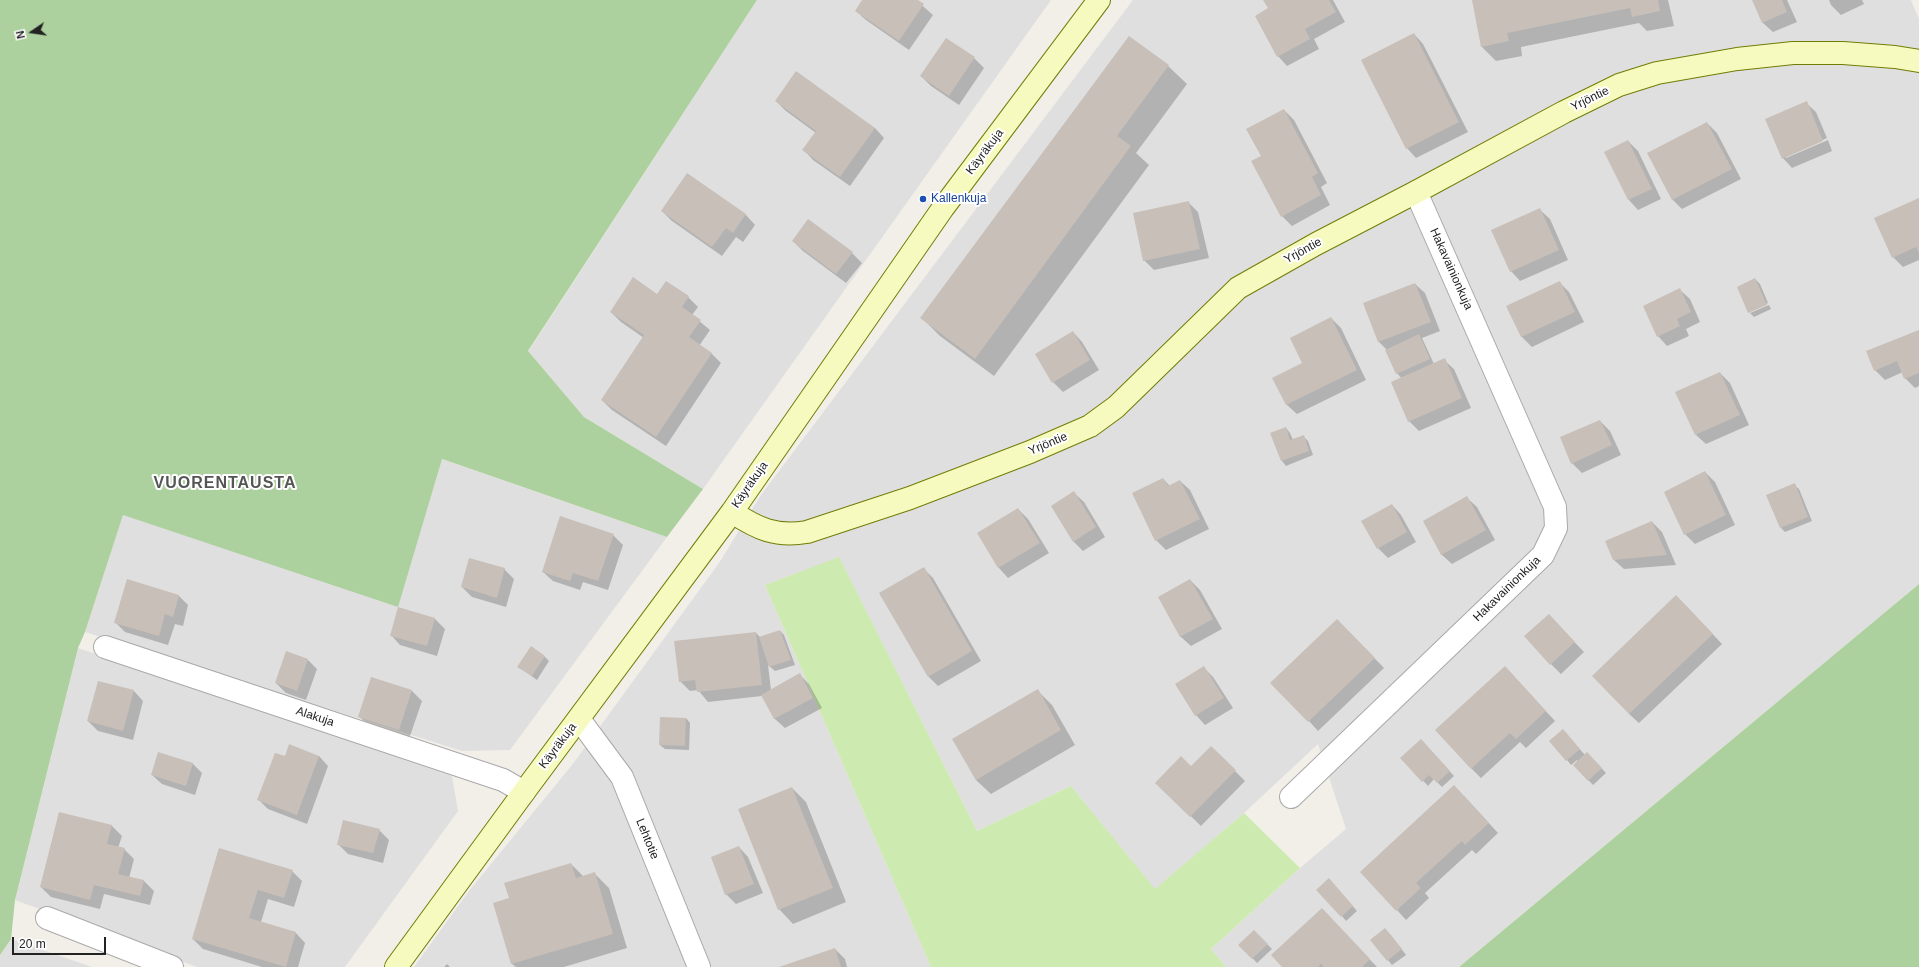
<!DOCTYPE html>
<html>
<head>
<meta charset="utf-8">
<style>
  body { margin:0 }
  #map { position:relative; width:1919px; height:967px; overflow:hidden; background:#f2efe9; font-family:Arial,sans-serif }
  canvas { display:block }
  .north { position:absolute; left:12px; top:12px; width:40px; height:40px; -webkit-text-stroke:3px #fff; paint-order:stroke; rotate:257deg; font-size:11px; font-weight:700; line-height:16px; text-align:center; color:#222 }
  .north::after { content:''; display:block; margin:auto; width:14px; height:18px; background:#222; clip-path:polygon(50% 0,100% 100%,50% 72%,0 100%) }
  .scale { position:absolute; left:12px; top:937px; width:94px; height:18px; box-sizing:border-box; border:2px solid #222; border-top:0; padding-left:5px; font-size:12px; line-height:14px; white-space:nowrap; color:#222; -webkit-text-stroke:3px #fff; paint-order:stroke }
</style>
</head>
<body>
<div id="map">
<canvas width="1919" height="967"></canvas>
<div class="north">N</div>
<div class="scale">20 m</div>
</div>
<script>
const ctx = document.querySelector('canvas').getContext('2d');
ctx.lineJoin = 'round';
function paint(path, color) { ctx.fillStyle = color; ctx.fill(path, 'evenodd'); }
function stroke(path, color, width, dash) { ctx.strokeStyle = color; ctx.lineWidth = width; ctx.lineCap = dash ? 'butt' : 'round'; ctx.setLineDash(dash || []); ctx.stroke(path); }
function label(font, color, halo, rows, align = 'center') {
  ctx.font = font + ' Arial,sans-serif'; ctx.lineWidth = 4; ctx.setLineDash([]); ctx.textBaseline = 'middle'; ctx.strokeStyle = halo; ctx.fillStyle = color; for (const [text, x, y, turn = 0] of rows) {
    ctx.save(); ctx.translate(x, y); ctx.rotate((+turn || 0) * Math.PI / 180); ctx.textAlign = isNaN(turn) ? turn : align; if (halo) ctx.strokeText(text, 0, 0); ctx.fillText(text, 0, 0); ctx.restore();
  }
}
const residential = new Path2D(`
  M 757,0 L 1051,0 L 703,489 L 584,417 L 528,352 Z
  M 1133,0 L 1911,0 L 1919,19 L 1919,584 L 1459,967 L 1226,967 L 1211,949 L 1300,868 L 1346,829 L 1318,744 L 1244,813 L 1155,890 L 1071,786 L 977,831 L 839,558 L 765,585 L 931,967 L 414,967 L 469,891 L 572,765 L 719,563 L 761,495 Z
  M 441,459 L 667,537 L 510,750 L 462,751 L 85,632 L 123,514 Z
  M 78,648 L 452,776 L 458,811 L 345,967 L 197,967 L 15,900 Z
  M 11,939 L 92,967 L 0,967 L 0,955 Z`);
const grass = new Path2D(`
  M 839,557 L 977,831 L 1071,786 L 1155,889 L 1244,813 L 1300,868 L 1211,949 L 1226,967 L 931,967 L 765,585 Z`);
const forest = new Path2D(`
  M 0,0 L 757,0 L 528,351 L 584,417 L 703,489 L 667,537 L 442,459 L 398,607 L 123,515 L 85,632 L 78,648 L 15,900 L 11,939 L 0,955 Z
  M 1919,584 L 1919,967 L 1459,967 Z`);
const shadow = new Path2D(`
  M 863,0 L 916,0 L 933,15 L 909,50 L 866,20 L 856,11 Z
  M 1264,0 L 1333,0 L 1345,22 L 1314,39 L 1319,49 L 1287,66 L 1278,56 L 1269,9 Z
  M 1473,0 L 1668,0 L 1674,26 L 1647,31 L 1639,23 L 1521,47 L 1522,56 L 1496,61 L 1482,47 Z
  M 1753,0 L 1787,0 L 1797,22 L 1773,32 L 1763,23 Z
  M 1829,0 L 1862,0 L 1864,4 L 1841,15 L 1831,5 Z
  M 1414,34 L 1423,44 L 1468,132 L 1416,158 L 1407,148 Z
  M 1129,37 L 1168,66 L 1187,84 L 1136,153 L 1149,165 L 994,376 L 940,336 L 922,318 Z
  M 974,58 L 984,68 L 959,105 L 931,86 L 921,76 Z
  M 776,101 L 875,128 L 884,138 L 850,186 L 813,160 L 804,150 L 816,133 L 786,111 Z
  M 1806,103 L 1816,112 L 1827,138 L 1786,156 L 1786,158 L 1828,140 L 1832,151 L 1792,168 L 1783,158 Z
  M 1284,110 L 1294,120 L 1327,183 L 1321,187 L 1330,205 L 1292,226 L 1282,216 L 1262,156 Z
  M 1707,123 L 1717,133 L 1741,179 L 1682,209 L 1672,199 Z
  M 1628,141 L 1638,151 L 1661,199 L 1638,210 L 1629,200 L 1606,152 Z
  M 688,175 L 746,215 L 755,225 L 743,242 L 736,237 L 722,256 L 672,221 L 662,211 Z
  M 1919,199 L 1919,260 L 1903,267 L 1893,257 Z
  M 1188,202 L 1198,212 L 1209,258 L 1154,270 L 1144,260 Z
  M 1540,210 L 1550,219 L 1568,260 L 1520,281 L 1511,271 Z
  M 809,220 L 852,253 L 862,263 L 846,283 L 803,251 L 793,241 Z
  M 1755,279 L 1760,284 L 1768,303 L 1750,311 L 1750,313 L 1738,287 Z
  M 1559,282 L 1569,292 L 1584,322 L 1532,347 L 1522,337 L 1508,306 Z
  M 1415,284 L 1425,293 L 1440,331 L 1422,338 L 1434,364 L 1444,360 L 1454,369 L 1471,408 L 1419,431 L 1409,421 L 1392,383 L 1402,379 L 1397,373 L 1387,350 L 1379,342 L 1364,304 Z
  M 1680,290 L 1690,299 L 1700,322 L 1686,329 L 1689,336 L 1667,346 L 1658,336 Z
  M 658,295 L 688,297 L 698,307 L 692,315 L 710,330 L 699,346 L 711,353 L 721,363 L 666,446 L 612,410 L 602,400 L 644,338 L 621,322 L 611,312 Z
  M 1769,305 L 1771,309 L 1754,317 L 1750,313 Z
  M 1331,318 L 1341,328 L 1366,380 L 1297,414 L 1287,405 L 1274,378 L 1303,363 Z
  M 1919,331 L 1919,386 L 1915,388 L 1905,378 L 1903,372 L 1885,380 L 1875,370 Z
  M 1073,332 L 1082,342 L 1099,370 L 1063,392 L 1053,382 Z
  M 1720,373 L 1730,383 L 1749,425 L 1706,444 L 1696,435 Z
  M 1600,421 L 1610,431 L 1621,455 L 1582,473 L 1572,463 Z
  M 1286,428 L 1290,433 L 1293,440 L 1303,436 L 1308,441 L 1313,455 L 1286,466 L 1282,461 L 1271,433 Z
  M 1705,472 L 1715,482 L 1735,525 L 1695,544 L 1685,534 Z
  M 1163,479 L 1170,486 L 1180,481 L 1190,490 L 1209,529 L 1166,550 L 1156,540 Z
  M 1794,485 L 1799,489 L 1812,521 L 1785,532 L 1781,528 Z
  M 1074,493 L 1084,502 L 1105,537 L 1083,551 L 1073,541 Z
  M 1467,498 L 1477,507 L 1495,540 L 1452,564 L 1442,555 L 1424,522 Z
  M 1392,505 L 1401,515 L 1416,542 L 1388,558 L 1378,548 Z
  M 1018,509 L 1028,519 L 1049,553 L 1008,578 L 999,568 L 978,533 Z
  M 1652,522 L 1662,532 L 1676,565 L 1624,569 L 1614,560 Z
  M 613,535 L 623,545 L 608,590 L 583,582 L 580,590 L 553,581 L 543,572 Z
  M 504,569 L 514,579 L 506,607 L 472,597 L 462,587 Z
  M 924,569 L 933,578 L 981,661 L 938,686 L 928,676 Z
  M 1190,580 L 1200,590 L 1222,629 L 1191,646 L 1181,637 L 1160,597 Z
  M 179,596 L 188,605 L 183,626 L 175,624 L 168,645 L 125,632 L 116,623 Z
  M 1686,606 L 1722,644 L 1639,723 L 1629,714 Z
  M 399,609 L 435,619 L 445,629 L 437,656 L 400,645 L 391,635 Z
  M 1558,625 L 1584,652 L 1561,674 L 1551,664 Z
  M 1347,630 L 1384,668 L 1318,731 L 1309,721 Z
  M 780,631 L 784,635 L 795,665 L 775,671 L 768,665 L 771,690 L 799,674 L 809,684 L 822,708 L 785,728 L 775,719 L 762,696 L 708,702 L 698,690 L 690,691 L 680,681 L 756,633 L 760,637 Z
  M 544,656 L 549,661 L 537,680 L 519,667 Z
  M 308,660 L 317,669 L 306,700 L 286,693 L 276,683 Z
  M 1203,667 L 1213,677 L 1233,708 L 1205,725 L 1196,715 Z
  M 1505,667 L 1555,721 L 1526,748 L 1520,742 L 1481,778 L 1471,768 Z
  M 372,678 L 412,691 L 422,701 L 409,739 L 369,726 L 359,716 Z
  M 1037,690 L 1052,705 L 1075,745 L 991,794 L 976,780 L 953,739 Z
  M 134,691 L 143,701 L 133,740 L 98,731 L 88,721 Z
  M 686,718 L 690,723 L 689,750 L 665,749 L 660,745 Z
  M 1567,735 L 1585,755 L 1587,753 L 1606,773 L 1593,785 L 1574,765 L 1578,762 L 1577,760 L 1571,765 L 1567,760 Z
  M 1425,745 L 1454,776 L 1442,787 L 1434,779 L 1428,786 L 1402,758 Z
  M 1211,747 L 1245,781 L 1201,826 L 1166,792 Z
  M 319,756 L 328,766 L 307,824 L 268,809 L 258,799 L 285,758 Z
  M 192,763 L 202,773 L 195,795 L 162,784 L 152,775 Z
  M 792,788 L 806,802 L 846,902 L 793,924 L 779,909 Z
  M 1464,796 L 1498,833 L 1476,854 L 1472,850 L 1425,893 L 1429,898 L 1406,920 L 1397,910 Z
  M 60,813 L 112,826 L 122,836 L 118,848 L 124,849 L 134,859 L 129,878 L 144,881 L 154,891 L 150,905 L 104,894 L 100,909 L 51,897 L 41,887 Z
  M 379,830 L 389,840 L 383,863 L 348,854 L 338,844 Z
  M 739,847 L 748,857 L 763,893 L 736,904 L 726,894 Z
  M 219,849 L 292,871 L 302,881 L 294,907 L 268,899 L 261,922 L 296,933 L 305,943 L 298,967 L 262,967 L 203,949 L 193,939 Z
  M 571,864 L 584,877 L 594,873 L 609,888 L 627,948 L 564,967 L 516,967 L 512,964 L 510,899 Z
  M 1333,884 L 1357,911 L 1346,921 L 1342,916 Z
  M 1331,919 L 1377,967 L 1283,967 Z
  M 1254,931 L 1272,949 L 1257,963 L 1240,945 Z
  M 1390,934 L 1406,955 L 1392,965 L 1372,940 Z
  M 835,949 L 845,959 L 847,967 L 781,967 Z
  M 447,964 L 450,967 L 444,967 Z`);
const building = new Path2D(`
  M 862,0 L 918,0 L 924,4 L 899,41 L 855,11 Z
  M 1263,0 L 1329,0 L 1336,12 L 1305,29 L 1310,39 L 1277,57 L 1255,16 L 1268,8 Z
  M 1472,0 L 1658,0 L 1660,11 L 1632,17 L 1630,8 L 1507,33 L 1509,41 L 1481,47 Z
  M 1752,0 L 1782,0 L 1787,12 L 1762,23 Z
  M 1414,33 L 1459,122 L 1406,149 L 1361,60 Z
  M 1129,36 L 1169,65 L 1117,136 L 1131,146 L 975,359 L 920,318 Z
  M 946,38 L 975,57 L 949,96 L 920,76 Z
  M 796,71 L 875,128 L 840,177 L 802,150 L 816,131 L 775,101 Z
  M 1807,101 L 1823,141 L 1782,159 L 1765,119 Z
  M 1284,109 L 1318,173 L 1312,177 L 1321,195 L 1281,217 L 1251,161 L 1261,156 L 1246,129 Z
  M 1707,122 L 1732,169 L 1672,200 L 1647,153 Z
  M 1628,140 L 1652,189 L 1628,200 L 1604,152 Z
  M 687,173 L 746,214 L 733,233 L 726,228 L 712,247 L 661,211 Z
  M 1919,198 L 1919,253 L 1916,247 L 1892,258 L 1874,218 Z
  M 1189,201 L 1200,249 L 1143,261 L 1133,213 Z
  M 1540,208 L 1559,250 L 1510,272 L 1491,230 Z
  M 808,219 L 853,252 L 836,274 L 792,241 Z
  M 633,277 L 657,294 L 666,281 L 689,296 L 682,307 L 701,320 L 689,337 L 712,353 L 656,437 L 601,400 L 644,335 L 610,312 Z
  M 1755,278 L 1767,305 L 1748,313 L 1737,287 Z
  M 1560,281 L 1575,312 L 1521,337 L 1506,306 Z
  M 1415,283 L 1431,322 L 1378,342 L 1363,303 Z
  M 1680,288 L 1691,312 L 1677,319 L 1680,326 L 1657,337 L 1643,306 Z
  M 1331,317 L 1357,370 L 1286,405 L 1272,378 L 1302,363 L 1290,338 Z
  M 1919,330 L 1919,373 L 1904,379 L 1897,361 L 1874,371 L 1866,351 Z
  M 1073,331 L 1090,360 L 1052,383 L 1035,354 Z
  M 1419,334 L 1430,359 L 1396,374 L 1385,350 Z
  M 1445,358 L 1462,398 L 1408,422 L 1391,382 Z
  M 1720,372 L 1740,415 L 1695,435 L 1675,392 Z
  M 1600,420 L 1612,445 L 1571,464 L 1560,437 Z
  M 1286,427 L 1290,440 L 1304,435 L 1309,451 L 1281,461 L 1270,433 Z
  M 1705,471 L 1726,515 L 1684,535 L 1664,492 Z
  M 1163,478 L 1168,486 L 1180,480 L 1200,519 L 1155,541 L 1132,493 Z
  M 1795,483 L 1808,517 L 1780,528 L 1766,495 Z
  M 1074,491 L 1096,527 L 1073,542 L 1051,506 Z
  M 1467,496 L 1486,530 L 1441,555 L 1423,521 Z
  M 1392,504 L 1407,532 L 1377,549 L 1361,521 Z
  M 1018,508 L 1040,543 L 998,568 L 977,533 Z
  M 560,516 L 614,534 L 598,581 L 573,573 L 570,581 L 542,572 Z
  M 1652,521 L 1667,555 L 1613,560 L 1605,541 Z
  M 469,558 L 505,568 L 497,598 L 461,587 Z
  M 924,567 L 972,651 L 928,677 L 879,593 Z
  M 127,579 L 179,595 L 173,617 L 165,614 L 159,636 L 114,623 Z
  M 1190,579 L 1213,619 L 1180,637 L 1158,597 Z
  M 1676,595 L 1713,634 L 1629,714 L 1592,676 Z
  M 398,607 L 435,618 L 427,646 L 390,636 Z
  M 1549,614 L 1575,642 L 1550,665 L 1524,636 Z
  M 1337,619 L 1375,658 L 1308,722 L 1270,683 Z
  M 780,630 L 791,660 L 769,667 L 759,637 Z
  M 756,632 L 762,685 L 697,692 L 695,680 L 679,682 L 674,641 Z
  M 531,646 L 545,656 L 532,676 L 517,667 Z
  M 286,651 L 308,659 L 297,691 L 275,683 Z
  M 1204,666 L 1224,698 L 1195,716 L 1175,684 Z
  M 1505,666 L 1546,711 L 1516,739 L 1510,733 L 1471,769 L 1435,730 Z
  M 800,673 L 813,698 L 774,719 L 761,695 Z
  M 371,677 L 412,690 L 399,730 L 358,717 Z
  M 98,681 L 134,690 L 123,731 L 87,721 Z
  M 1038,689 L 1061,730 L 976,780 L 952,739 Z
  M 660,717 L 686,718 L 685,746 L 659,745 Z
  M 1563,729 L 1580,749 L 1566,761 L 1549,741 Z
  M 1421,739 L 1450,771 L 1437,783 L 1429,775 L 1422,782 L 1400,758 Z
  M 289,744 L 319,756 L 297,815 L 257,800 L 275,753 L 285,756 Z
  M 1211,746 L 1236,770 L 1190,817 L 1155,783 L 1181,756 L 1191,766 Z
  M 158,752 L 193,763 L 186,786 L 151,775 Z
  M 1587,752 L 1602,768 L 1588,781 L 1573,765 Z
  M 1454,785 L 1489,823 L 1465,845 L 1462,841 L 1416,883 L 1421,888 L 1396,911 L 1360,872 Z
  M 792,787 L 833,888 L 778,910 L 738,809 Z
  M 59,812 L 112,825 L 107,844 L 125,848 L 118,874 L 144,880 L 140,896 L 94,885 L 90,900 L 40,887 Z
  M 343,820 L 380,829 L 373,853 L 337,845 Z
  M 739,846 L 754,884 L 725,895 L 711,857 Z
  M 219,848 L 293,870 L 284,898 L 258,890 L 249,918 L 296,932 L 286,967 L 192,939 Z
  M 571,863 L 576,878 L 595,872 L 613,934 L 511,964 L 493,903 L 509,898 L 504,883 Z
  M 1329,878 L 1353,906 L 1341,917 L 1316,890 Z
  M 1322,908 L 1370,959 L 1362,967 L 1324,967 L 1321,964 L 1318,967 L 1282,967 L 1271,955 Z
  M 1385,928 L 1402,949 L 1387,961 L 1370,940 Z
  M 1254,930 L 1268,944 L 1252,959 L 1238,945 Z
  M 835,948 L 841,967 L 779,967 Z`);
const street = new Path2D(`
  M 105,647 L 503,780 L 524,792
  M 579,719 L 622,777 L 699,967
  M 1291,797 L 1543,555 L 1556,528 L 1555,507 L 1416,192
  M 47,918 L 172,967`);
const secondary = new Path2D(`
  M 732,512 C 758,529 775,537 807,532 L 910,498 L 1030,452 L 1090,426 L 1116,407 L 1238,288 L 1316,244 L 1416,192 L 1564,112 L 1619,85 L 1657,73 L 1737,59 L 1793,53 L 1843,53 L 1895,57 L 1919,61
  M 396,967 L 524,792 L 732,512 L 943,208 L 1099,0`);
const markers = [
  [923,199,4,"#1a4fb4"]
];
const streetNames = [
  ["Yrjöntie",1590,99,-26],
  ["Käyräkuja",985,152,-53],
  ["Yrjöntie",1303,251,-29],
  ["Hakavainionkuja",1451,269,66],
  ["Yrjöntie",1048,444,-23],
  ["Käyräkuja",750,485,-55],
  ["Hakavainionkuja",1507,589,-44],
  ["Alakuja",315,717,18],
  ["Käyräkuja",558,746,-53],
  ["Lehtotie",647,839,68]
];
const transitNames = [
  ["Kallenkuja",931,199]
];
const districtNames = [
  ["VUORENTAUSTA",225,484]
];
paint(residential, '#e0dfdf');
paint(grass, '#cdebb0');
paint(forest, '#add19e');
paint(shadow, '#0003');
paint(building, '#c7bfb8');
stroke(street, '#a9a9a9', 24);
stroke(secondary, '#707d05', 24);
stroke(street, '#fff', 22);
stroke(secondary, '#f7fabf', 22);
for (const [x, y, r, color] of markers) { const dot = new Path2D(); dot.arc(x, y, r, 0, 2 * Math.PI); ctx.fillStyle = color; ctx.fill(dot); stroke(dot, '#fff', 1.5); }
label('12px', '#222', '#fff', streetNames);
label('12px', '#164399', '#fff', transitNames, 'left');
ctx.letterSpacing = '1px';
label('bold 16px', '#555', '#fff', districtNames);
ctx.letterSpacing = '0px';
</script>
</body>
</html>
